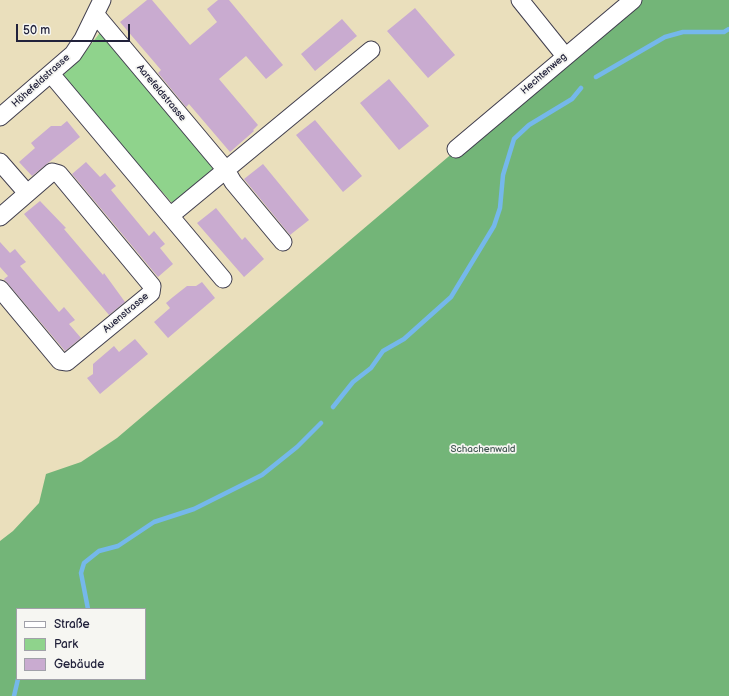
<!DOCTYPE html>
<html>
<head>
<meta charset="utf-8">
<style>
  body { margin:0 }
  #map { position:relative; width:729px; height:696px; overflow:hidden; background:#eadfbc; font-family:"Balsamiq Sans",sans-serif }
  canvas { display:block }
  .legend { position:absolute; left:16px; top:608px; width:130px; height:72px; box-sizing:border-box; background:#f6f6f2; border:1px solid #a1a1a9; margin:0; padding:5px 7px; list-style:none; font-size:12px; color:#22223b }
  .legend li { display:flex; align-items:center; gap:8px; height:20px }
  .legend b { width:20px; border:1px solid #a1a1a9 }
  .scale { position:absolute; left:16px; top:24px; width:114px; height:18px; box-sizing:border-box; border:2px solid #22223b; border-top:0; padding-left:5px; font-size:12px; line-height:14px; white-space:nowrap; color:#22223b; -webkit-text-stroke:3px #f6f6f2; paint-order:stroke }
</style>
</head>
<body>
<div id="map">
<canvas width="729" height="696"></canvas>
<ul class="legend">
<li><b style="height:5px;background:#fff"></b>Straße</li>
<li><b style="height:11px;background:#8fd38c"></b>Park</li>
<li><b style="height:11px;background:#c9abd0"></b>Gebäude</li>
</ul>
<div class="scale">50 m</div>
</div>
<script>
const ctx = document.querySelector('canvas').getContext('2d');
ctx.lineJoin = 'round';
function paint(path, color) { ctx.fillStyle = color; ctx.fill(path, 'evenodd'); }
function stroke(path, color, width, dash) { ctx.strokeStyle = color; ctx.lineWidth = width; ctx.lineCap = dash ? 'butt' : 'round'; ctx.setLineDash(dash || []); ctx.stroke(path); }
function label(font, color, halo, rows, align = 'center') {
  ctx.font = font + ' "Balsamiq Sans",sans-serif'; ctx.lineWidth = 3.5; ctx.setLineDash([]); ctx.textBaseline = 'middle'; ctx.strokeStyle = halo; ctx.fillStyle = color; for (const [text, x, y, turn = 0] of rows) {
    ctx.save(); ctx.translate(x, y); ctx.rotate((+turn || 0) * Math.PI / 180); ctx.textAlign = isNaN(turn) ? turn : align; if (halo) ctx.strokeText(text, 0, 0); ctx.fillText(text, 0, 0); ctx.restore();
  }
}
const green = new Path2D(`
  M 102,30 L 218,170 L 174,205 L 60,78 L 79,60 Z`);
const forest = new Path2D(`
  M 633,0 L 729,0 L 729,696 L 0,696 L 0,541 L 13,531 L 39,503 L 46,474 L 81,462 L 117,438 ZM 17,609 L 145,609 L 145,679 L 17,679 Z`);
const stream = new Path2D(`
  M 596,77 L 665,37 L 683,32 L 724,32 L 729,29
  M 333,407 L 353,382 L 371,368 L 383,351 L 404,339 L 451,297 L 494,226 L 500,208 L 503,175 L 514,139 L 529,125 L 572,99 L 581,88
  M 88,609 L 81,573 L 84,563 L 99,551 L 118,546 L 154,522 L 194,509 L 262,475 L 297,447 L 321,423
  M 14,696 L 18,679`);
const building = new Path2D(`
  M 147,0 L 152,0 L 190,45 L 217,22 L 207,9 L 218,0 L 229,0 L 283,65 L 266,79 L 246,56 L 219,79 L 258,125 L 253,130 L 254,131 L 230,152 L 189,104 L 186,107 L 158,73 L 161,70 L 120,22 Z
  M 415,8 L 455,55 L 428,78 L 387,31 Z
  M 342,19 L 357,36 L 315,71 L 301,54 Z
  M 389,79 L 429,126 L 399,150 L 360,103 Z
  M 315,120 L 362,176 L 343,192 L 296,135 Z
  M 67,121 L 80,137 L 32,176 L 19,162 L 35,148 L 31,143 L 51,126 L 61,126 Z
  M 86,162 L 100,177 L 105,173 L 116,186 L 111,190 L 149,236 L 154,231 L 165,244 L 160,248 L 173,264 L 158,277 L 72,174 Z
  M 263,164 L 309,220 L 290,235 L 244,179 Z
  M 40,201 L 66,228 L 64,229 L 103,275 L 104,273 L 125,302 L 109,315 L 24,214 Z
  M 216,208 L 242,240 L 245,237 L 264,259 L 244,277 L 197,223 Z
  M 0,242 L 10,253 L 15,249 L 19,254 L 26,262 L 20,266 L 59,312 L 64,307 L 75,320 L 69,324 L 81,338 L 65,351 L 4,279 L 8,276 L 0,267 Z
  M 202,282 L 215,298 L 168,338 L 154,322 L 170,308 L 166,303 L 173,297 L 187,286 L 196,286 Z
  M 135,339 L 148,354 L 100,394 L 87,378 L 93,374 L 93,364 L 114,346 L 119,352 Z`);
const street = new Path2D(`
  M 520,0 L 565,56
  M 96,15 L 226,170 L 233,182 L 283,242
  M 51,74 L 223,279
  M 0,117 L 73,54 L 83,39 L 102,0
  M 456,149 L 633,0
  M 0,162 L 27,193
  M 170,216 L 371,50
  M 0,217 L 52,172 L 59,174 L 152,286 L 151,293 L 67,362 L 60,361 L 0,289`);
const streetNames = [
  ["Hechtenweg",544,74,-41],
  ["Höhefeldstrasse",41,81,-42],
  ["Aarefeldstrasse",161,93,50],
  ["Auenstrasse",126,313,-40]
];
const parkNames = [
  ["Schachenwald",483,449]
];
paint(green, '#8fd38c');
paint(forest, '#73b578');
stroke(stream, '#75b8eb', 4.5);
paint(building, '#c9abd0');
stroke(street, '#403e4e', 19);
stroke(street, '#fff', 17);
label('10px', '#22223b', '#f6f6f2', streetNames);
label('10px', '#435753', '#f6f6f2', parkNames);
</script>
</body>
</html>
